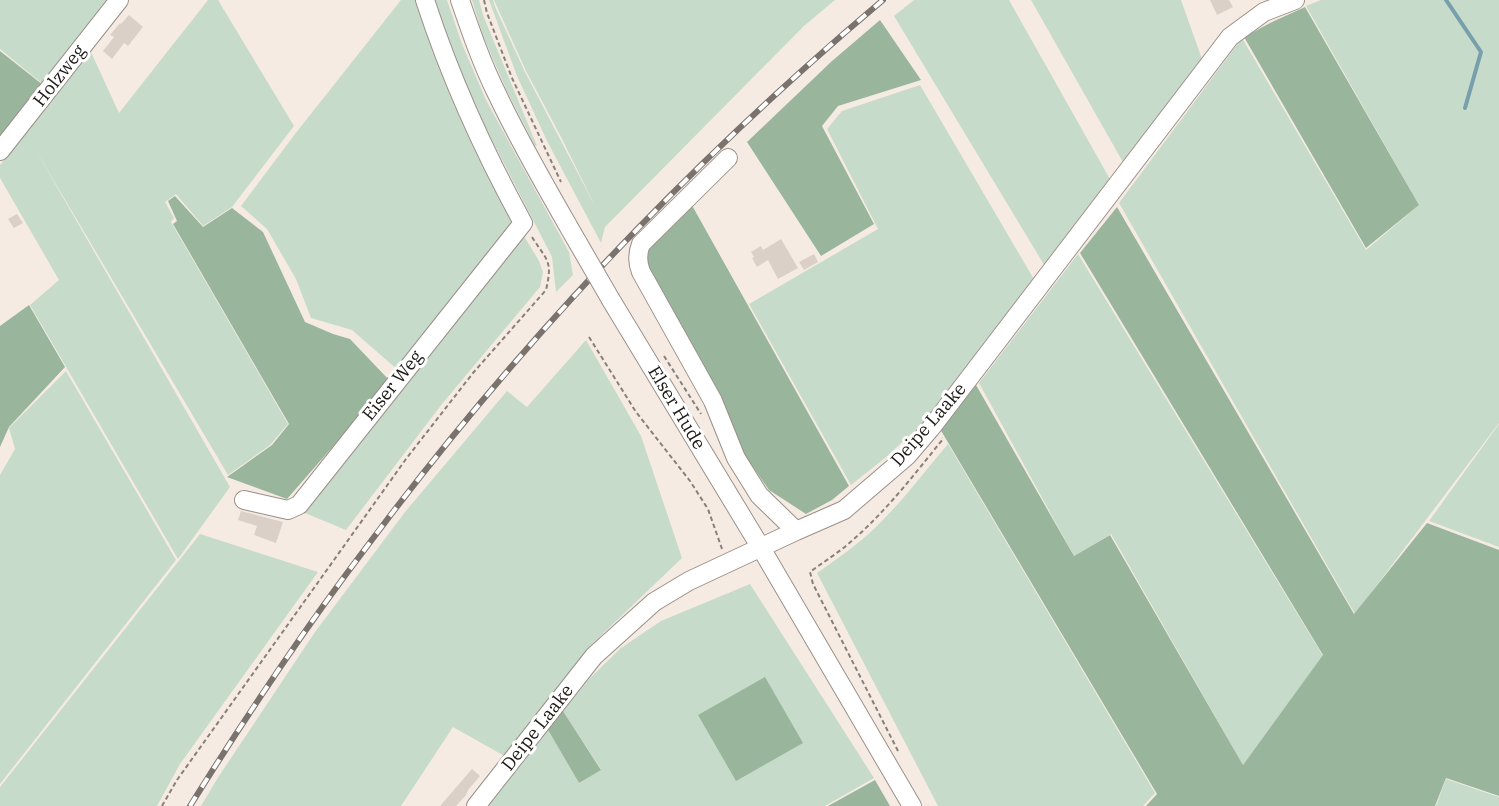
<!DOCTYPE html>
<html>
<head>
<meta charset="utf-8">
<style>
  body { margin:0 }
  canvas { display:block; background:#f6ebe3 }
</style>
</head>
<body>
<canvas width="1499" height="806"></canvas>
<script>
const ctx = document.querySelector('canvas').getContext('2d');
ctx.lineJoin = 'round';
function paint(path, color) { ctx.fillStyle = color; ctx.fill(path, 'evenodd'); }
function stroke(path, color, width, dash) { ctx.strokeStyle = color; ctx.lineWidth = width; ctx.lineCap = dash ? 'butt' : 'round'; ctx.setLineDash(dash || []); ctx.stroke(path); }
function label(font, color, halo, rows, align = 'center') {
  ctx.font = font + ' "IBM Plex Serif",serif'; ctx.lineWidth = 6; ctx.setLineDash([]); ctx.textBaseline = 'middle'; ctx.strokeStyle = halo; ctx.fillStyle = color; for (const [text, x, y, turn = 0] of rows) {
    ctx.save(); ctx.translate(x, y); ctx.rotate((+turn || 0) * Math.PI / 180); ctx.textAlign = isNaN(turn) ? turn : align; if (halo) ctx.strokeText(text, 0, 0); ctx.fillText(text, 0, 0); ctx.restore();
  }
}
const green = new Path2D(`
  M 0,0 L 111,0 L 44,85 L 0,49 Z
  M 208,0 L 218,0 L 294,126 L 232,207 L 203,226 L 176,194 L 165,202 L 174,218 L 171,222 L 288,424 L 270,445 L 228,475 L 35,149 L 230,487 L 178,559 L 30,305 L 59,280 L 0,178 L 0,165 L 90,50 L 119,113 Z
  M 401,0 L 418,0 L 434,53 L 459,110 L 514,220 L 511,228 L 399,371 L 352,330 L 311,318 L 296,279 L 267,229 L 241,206 L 295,134 Z
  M 435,0 L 447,0 L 462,44 L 486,100 L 569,252 L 573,275 L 556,292 L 552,257 L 475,107 L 450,49 Z
  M 472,0 L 479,0 L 483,15 L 537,146 L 535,146 L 506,89 L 483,36 Z
  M 489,0 L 493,0 L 496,9 L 525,72 L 596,208 L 561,137 L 526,71 L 494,0 L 835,0 L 804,26 L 605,227 L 601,243 L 548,143 L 517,76 Z
  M 914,0 L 1009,0 L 1111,181 L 1046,268 L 894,16 Z
  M 1031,0 L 1181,0 L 1203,62 L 1124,164 Z
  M 1321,0 L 1499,0 L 1499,423 L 1355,614 L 1119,203 L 1242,38 L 1366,250 L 1419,205 L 1306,6 Z
  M 920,85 L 1035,281 L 923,423 L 885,458 L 851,485 L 749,304 L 878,229 L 827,129 L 842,111 Z
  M 524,236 L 539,261 L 543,272 L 540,287 L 442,404 L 346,530 L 300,511 Z
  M 1078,254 L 1323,656 L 1243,765 L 1111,534 L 1074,556 L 979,383 Z
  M 586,340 L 641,436 L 682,558 L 589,647 L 508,758 L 453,727 L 401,806 L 201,806 L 217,779 L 315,632 L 405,512 L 507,391 L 527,407 Z
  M 66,371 L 176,560 L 0,784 L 0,475 L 15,449 L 9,428 Z
  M 1499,424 L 1499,547 L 1429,521 Z
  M 948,444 L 1155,793 L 1143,806 L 938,806 L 817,573 C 837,559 857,545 875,528 C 902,502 924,472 948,444 Z
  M 200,534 L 318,572 L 180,764 L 157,806 L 0,806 L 0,787 Z
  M 750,584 L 874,778 L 825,806 L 488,806 L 548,730 L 579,783 L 601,769 L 563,711 L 589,679 L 621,648 L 661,621 Z
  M 1446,779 L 1499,797 L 1499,806 L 1436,806 Z`);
const forest = new Path2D(`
  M 1305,7 L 1419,205 L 1366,248 L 1244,37 L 1272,22 Z
  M 880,20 L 921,80 L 838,106 L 822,126 L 874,224 L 821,256 L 747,142 L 832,61 Z
  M 0,51 L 43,85 L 0,139 Z
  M 175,196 L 203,227 L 232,208 L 263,232 L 305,322 L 333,334 L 350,339 L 390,381 L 287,499 L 227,477 L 272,445 L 289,424 L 173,224 L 177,221 L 168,201 Z
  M 689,200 L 849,486 L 832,500 L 806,514 L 769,490 L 743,453 L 644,261 L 646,242 Z
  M 1117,207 L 1354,614 L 1427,523 L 1499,550 L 1499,796 L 1446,778 L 1435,806 L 1146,806 L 1157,794 L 940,429 L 976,385 L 1074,556 L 1110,535 L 1243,765 L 1323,655 L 1080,253 Z
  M 29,305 L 65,367 L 9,427 L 0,447 L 0,326 Z
  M 765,677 L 803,743 L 736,781 L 698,715 Z
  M 563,711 L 601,770 L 579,783 L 548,730 Z
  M 875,780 L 890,806 L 828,806 Z`);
const stream = new Path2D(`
  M 1446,0 L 1481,52 L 1465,108`);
const building = new Path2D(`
  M 1210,0 L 1229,0 L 1233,7 L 1217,15 Z
  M 129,15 L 143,27 L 128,46 L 124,43 L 112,59 L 103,51 L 114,37 L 110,35 L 120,23 L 121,24 Z
  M 17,214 L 23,223 L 14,228 L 8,219 Z
  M 781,239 L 798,268 L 778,279 L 768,260 L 757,267 L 752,258 L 754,257 L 751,252 L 761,246 L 763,250 Z
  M 814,254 L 818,262 L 804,270 L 799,262 Z
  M 241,511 L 283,522 L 276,543 L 254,535 L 257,526 L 238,520 Z
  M 472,769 L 480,776 L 468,790 L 466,795 L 456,806 L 440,806 Z`);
const path = new Path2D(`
  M 484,0 L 487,13 L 512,78 L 561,182
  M 589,337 L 636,412 L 690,481 L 708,509 L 722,549
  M 664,356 L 701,414
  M 898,751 L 813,584 L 810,572 C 822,563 835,555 847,545 C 884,514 913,476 943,439 L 942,438
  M 162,806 L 177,780 L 406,459 L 473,373 L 546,290 C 553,260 547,261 532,237`);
const minor = new Path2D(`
  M 460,0 C 471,32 482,64 497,94 C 521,145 550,194 578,243
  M 0,151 L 119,0
  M 728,158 L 641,244 C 637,254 637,262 641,272 L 713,401 L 736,458 L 759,495 L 796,531
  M 611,300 L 761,548 L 912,806
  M 244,500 L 288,510 L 299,505 L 523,223 C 483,150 451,80 425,0
  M 476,806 L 594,656 L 654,602 L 689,581 L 796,531 L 844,510 L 907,456 L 931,428 L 1230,37 L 1264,12 L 1295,0`);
const rail = new Path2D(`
  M 190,806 C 245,718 302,632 365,549 C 515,347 691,162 883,0`);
const minorBridge = new Path2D(`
  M 578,243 L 611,300`);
const streetNames = [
  ["Holzweg",60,76,-52],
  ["Eiser Weg",393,386,-51],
  ["Elser Hude",676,408,59],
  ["Deipe Laake",929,425,-49],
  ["Deipe Laake",538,728,-52]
];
paint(green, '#c7dbca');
paint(forest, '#99b69d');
stroke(stream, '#789fac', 4);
paint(building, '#dad0c7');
stroke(minor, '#9a9089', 20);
stroke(path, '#87807b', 2, [4.5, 3]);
stroke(minor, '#fff', 18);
stroke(rail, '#79726d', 6);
stroke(rail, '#fff', 4, [11]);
stroke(minorBridge, '#9a9089', 20, []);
stroke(minorBridge, '#fff', 18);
label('18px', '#1b1815', '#fff', streetNames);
</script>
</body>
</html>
